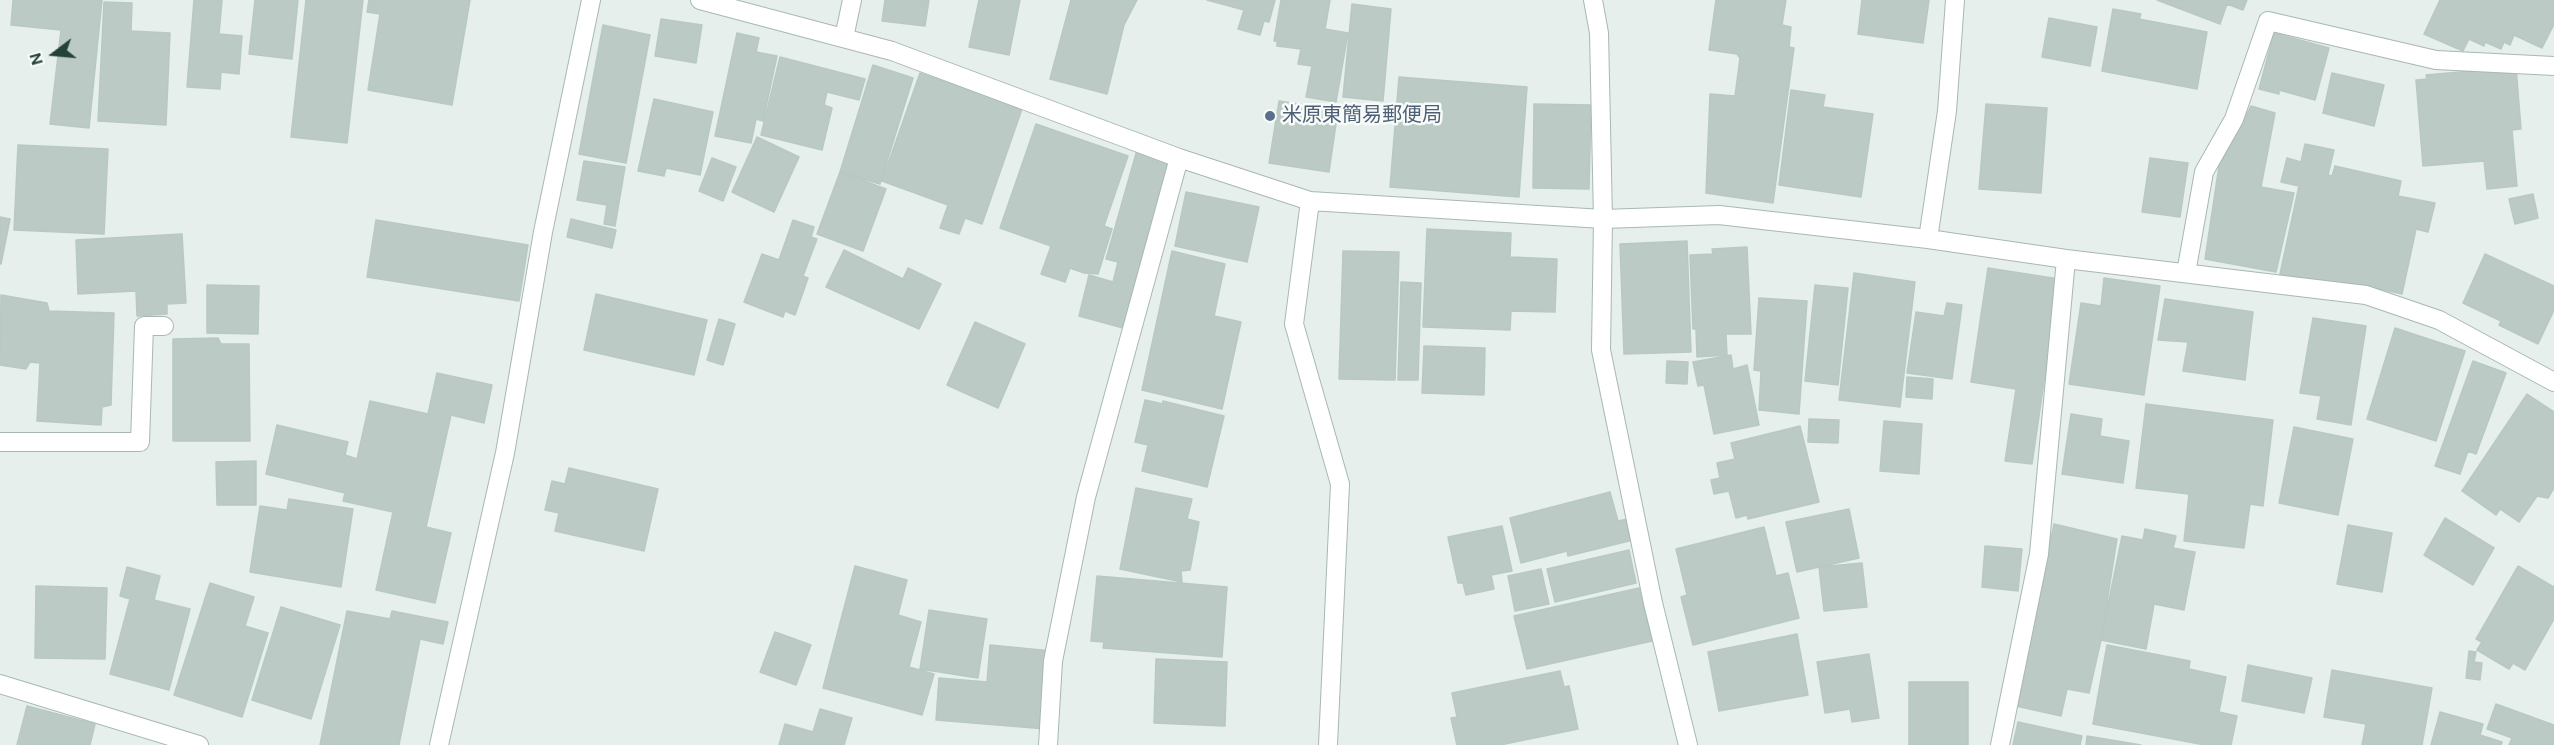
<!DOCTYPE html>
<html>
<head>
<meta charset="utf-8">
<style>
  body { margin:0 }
  #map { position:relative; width:2554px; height:745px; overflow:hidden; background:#e6efeb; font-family:"DM Sans",sans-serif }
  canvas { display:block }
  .north { position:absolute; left:24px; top:24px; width:60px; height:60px; -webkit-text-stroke:4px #f7fbf9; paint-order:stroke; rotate:254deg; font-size:16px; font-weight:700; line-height:24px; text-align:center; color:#24423a }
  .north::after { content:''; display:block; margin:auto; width:21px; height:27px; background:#24423a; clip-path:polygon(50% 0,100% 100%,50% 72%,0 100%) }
</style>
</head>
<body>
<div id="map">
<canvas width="2554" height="745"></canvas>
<div class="north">N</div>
</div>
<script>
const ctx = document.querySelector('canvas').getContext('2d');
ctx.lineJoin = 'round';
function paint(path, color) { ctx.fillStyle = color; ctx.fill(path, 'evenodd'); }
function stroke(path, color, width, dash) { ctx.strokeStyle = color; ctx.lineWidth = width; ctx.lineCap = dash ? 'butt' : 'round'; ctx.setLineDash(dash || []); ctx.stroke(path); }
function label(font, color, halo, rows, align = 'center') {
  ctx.font = font + ' "DM Sans","Noto Sans JP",sans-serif'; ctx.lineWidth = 5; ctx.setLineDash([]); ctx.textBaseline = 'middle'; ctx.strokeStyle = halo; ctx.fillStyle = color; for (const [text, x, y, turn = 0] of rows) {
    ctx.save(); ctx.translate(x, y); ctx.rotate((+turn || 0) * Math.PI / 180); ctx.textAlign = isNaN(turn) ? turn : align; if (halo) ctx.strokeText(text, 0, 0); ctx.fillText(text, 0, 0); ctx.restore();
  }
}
const building = new Path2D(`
  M 13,0 L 102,0 L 89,128 L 50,124 L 61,30 L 11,25 Z
  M 194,0 L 222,0 L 219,34 L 242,36 L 239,74 L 221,72 L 220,89 L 187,87 Z
  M 255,0 L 298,0 L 292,59 L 249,54 Z
  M 306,0 L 363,0 L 347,143 L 291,137 Z
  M 369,0 L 470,0 L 452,105 L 368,90 L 380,14 L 367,12 Z
  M 885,0 L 929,0 L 925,26 L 882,21 Z
  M 979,0 L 1020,0 L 1009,55 L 969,47 Z
  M 1071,0 L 1137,0 L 1124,25 L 1107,94 L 1050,79 Z
  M 1207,0 L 1275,0 L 1269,22 L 1264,21 L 1260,35 L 1238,29 L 1244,10 Z
  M 1281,0 L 1330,0 L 1325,29 L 1348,33 L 1336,102 L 1306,97 L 1312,66 L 1298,64 L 1301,49 L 1277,46 L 1277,41 L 1274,41 Z
  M 1716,0 L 1786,0 L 1782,25 L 1791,27 L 1789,47 L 1794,48 L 1773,203 L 1706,193 L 1710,94 L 1735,96 L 1740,58 L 1737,54 L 1709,50 Z
  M 1862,0 L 1929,0 L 1923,43 L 1858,34 Z
  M 2157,0 L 2247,0 L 2243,10 L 2227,4 L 2220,24 Z
  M 2440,0 L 2554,0 L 2554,24 L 2542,48 L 2514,35 L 2510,45 L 2504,42 L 2501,49 L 2485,42 L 2484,46 L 2469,39 L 2463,51 L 2424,34 Z
  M 104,2 L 132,3 L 131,31 L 170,33 L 166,125 L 98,121 Z
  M 1352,4 L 1391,9 L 1383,101 L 1343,97 Z
  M 2113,9 L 2141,14 L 2139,19 L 2207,32 L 2197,89 L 2102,71 Z
  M 2049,18 L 2097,27 L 2090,66 L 2042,57 Z
  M 661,19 L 702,25 L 696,63 L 655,56 Z
  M 603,25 L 650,35 L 626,163 L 579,154 Z
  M 737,33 L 759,38 L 756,52 L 777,56 L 763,121 L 756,119 L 751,143 L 715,136 Z
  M 2274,33 L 2329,48 L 2315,100 L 2279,90 L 2279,94 L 2259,89 Z
  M 780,57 L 865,79 L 859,100 L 827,92 L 824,105 L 832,108 L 822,150 L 761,135 Z
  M 873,65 L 913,78 L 880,184 L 840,172 Z
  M 2516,67 L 2521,129 L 2512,130 L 2517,186 L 2487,189 L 2484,161 L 2423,166 L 2416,80 L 2427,79 L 2426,75 Z
  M 920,73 L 1022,109 L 982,224 L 965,218 L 959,234 L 940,228 L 948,205 L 882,181 Z
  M 2332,73 L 2384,85 L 2374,126 L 2323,113 Z
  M 1399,77 L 1527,87 L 1519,197 L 1390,187 Z
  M 1791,90 L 1825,95 L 1823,107 L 1873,114 L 1861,197 L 1779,185 Z
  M 654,99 L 713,112 L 700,175 L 666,168 L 664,176 L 638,171 Z
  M 1279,101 L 1338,110 L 1329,172 L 1269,163 Z
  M 1534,104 L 1591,105 L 1589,189 L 1533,188 Z
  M 1986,104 L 2047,108 L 2041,193 L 1979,189 Z
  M 2251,106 L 2275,113 L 2261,187 L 2294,193 L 2276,272 L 2205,259 L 2219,166 Z
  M 1036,124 L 1128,156 L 1104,226 L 1112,229 L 1098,274 L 1084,273 L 1070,268 L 1065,282 L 1041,274 L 1051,246 L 1000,228 Z
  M 757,137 L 799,157 L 774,212 L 732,192 Z
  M 2305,144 L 2334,150 L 2328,175 L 2332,176 L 2335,166 L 2401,181 L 2398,196 L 2435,203 L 2428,232 L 2416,229 L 2402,294 L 2357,284 L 2356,291 L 2280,274 L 2299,186 L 2281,182 L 2287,158 L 2301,162 Z
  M 18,145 L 108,149 L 104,234 L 14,230 Z
  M 1137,150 L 1170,160 L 1123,328 L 1079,316 L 1089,275 L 1113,282 L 1118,262 L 1106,259 Z
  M 712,158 L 736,167 L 723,201 L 699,191 Z
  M 2150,158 L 2188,163 L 2180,217 L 2142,212 Z
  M 584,161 L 625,167 L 615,226 L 604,224 L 607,205 L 577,200 Z
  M 840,172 L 886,189 L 863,251 L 817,234 Z
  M 1186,192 L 1259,207 L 1247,262 L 1175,246 Z
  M 2533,194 L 2538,218 L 2515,224 L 2509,199 Z
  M 0,217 L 10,219 L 1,264 L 0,264 Z
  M 571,219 L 616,230 L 612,248 L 567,237 Z
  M 376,220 L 528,245 L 519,301 L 367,277 Z
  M 793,220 L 814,227 L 811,237 L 817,239 L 803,276 L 808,278 L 795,315 L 785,311 L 783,317 L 744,302 L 762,254 L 779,260 Z
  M 1427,229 L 1511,233 L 1510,257 L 1557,259 L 1555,312 L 1511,311 L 1510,330 L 1423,327 Z
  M 182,234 L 186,303 L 167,304 L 167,314 L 137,316 L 136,291 L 78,294 L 76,240 Z
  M 1687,241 L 1691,352 L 1624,354 L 1620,244 Z
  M 1747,247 L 1751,334 L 1726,334 L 1727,355 L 1697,357 L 1696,329 L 1693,329 L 1690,255 L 1713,254 L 1712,249 Z
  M 844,250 L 903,279 L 908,268 L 941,284 L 919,329 L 826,287 Z
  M 1172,251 L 1225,264 L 1214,316 L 1241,322 L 1222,409 L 1142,390 Z
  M 1343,251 L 1399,252 L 1395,380 L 1339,379 Z
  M 2485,254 L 2554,286 L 2554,310 L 2538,344 L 2499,325 L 2501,321 L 2463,303 Z
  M 1988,268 L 2059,279 L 2032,464 L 2005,461 L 2016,389 L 1971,382 Z
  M 1854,273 L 1915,282 L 1900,407 L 1839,400 Z
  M 2104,278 L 2160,286 L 2144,395 L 2069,384 L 2081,303 L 2101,306 Z
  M 1401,282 L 1421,283 L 1418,380 L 1398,380 Z
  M 207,285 L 259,286 L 258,334 L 207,333 Z
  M 1815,285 L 1848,288 L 1838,385 L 1805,381 Z
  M 596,294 L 707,320 L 694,375 L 584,350 Z
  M 1,295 L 47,303 L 49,311 L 114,313 L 111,405 L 102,407 L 101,425 L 37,421 L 40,363 L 30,362 L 26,369 L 0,365 Z
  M 1759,298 L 1807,301 L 1799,414 L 1759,410 L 1761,371 L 1754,370 Z
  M 2165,299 L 2253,312 L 2245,380 L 2183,371 L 2188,342 L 2158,340 Z
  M 1947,303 L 1962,305 L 1952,379 L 1907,373 L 1916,312 L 1944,316 Z
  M 2313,318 L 2366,326 L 2351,425 L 2317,419 L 2321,396 L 2300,393 Z
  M 719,319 L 735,324 L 723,365 L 707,360 Z
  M 975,322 L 1025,344 L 998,408 L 947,385 Z
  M 2395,328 L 2465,351 L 2436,441 L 2367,419 Z
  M 218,338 L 221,344 L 249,344 L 250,441 L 173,441 L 173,339 Z
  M 1424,346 L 1485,348 L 1484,395 L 1422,393 Z
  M 1731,355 L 1733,369 L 1747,365 L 1759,425 L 1714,434 L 1704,385 L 1698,386 L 1693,362 Z
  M 1667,361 L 1688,362 L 1687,384 L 1666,383 Z
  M 2473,361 L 2506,373 L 2476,454 L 2468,451 L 2460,474 L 2435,466 Z
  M 437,373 L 492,385 L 484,423 L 451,415 L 426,527 L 451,533 L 435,603 L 376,590 L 393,512 L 343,501 L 345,493 L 266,474 L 277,425 L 348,442 L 345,455 L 357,459 L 370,401 L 428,414 Z
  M 1907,377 L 1933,379 L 1932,399 L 1906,397 Z
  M 2527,394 L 2554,412 L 2554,488 L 2548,498 L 2537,496 L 2519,522 L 2500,509 L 2496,515 L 2462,491 Z
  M 1145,400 L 1163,404 L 1163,401 L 1224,416 L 1207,487 L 1142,471 L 1148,445 L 1135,442 Z
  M 2146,404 L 2273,420 L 2263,506 L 2250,504 L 2244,548 L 2184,541 L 2189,494 L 2136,488 Z
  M 2071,414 L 2102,419 L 2100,436 L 2129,441 L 2123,483 L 2062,474 Z
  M 1809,419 L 1839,420 L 1838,443 L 1808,442 Z
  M 1884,421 L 1922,424 L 1919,474 L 1880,471 Z
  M 1800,426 L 1819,502 L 1748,519 L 1747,515 L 1736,518 L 1729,491 L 1714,494 L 1711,480 L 1720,478 L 1717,463 L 1735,459 L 1731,443 Z
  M 2294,427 L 2353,439 L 2338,515 L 2279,503 Z
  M 256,461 L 256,505 L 217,505 L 216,462 Z
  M 569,468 L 658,489 L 644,551 L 555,531 L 559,513 L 545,510 L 552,481 L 565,484 Z
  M 1136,488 L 1192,499 L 1187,519 L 1199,522 L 1190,570 L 1181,571 L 1182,582 L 1120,569 Z
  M 1610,492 L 1618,521 L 1628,519 L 1633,540 L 1568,556 L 1567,551 L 1521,563 L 1510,518 Z
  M 289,499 L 353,509 L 341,587 L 250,572 L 260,506 L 287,510 Z
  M 1849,509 L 1859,558 L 1797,572 L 1786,522 Z
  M 2445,518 L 2494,548 L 2473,585 L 2424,555 Z
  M 2054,524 L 2117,539 L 2101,640 L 2089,693 L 2067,689 L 2061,716 L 2016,706 Z
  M 2348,525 L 2392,533 L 2382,592 L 2337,584 Z
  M 1502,526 L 1512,571 L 1491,575 L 1494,589 L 1466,595 L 1463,583 L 1458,583 L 1448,537 Z
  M 1764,527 L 1776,576 L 1788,573 L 1799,618 L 1693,645 L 1681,597 L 1687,595 L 1676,549 Z
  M 2145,529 L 2176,536 L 2173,548 L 2195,552 L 2184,610 L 2154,604 L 2146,649 L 2101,640 L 2122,536 L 2143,540 Z
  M 1985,546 L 2022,549 L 2018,591 L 1982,587 Z
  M 1629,550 L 1636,583 L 1555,602 L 1547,569 Z
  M 1862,563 L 1867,607 L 1824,611 L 1819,567 Z
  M 855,566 L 907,580 L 898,615 L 921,622 L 909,667 L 934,674 L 922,715 L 823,688 Z
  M 2518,566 L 2554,587 L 2554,619 L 2525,670 L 2513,663 L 2509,669 L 2477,650 L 2482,642 L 2476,639 Z
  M 127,567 L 160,576 L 154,600 L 190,609 L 169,690 L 110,674 L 130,599 L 120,596 Z
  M 1541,569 L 1549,604 L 1515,611 L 1508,576 Z
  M 1097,576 L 1227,587 L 1222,657 L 1103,648 L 1104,642 L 1091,641 Z
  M 210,583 L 254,597 L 245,626 L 268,633 L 242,717 L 174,695 Z
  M 36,586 L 107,588 L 105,659 L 35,658 Z
  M 1639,588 L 1652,641 L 1527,669 L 1514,616 Z
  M 281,607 L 340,625 L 311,719 L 252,700 Z
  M 929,610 L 987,619 L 978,678 L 920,669 Z
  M 347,611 L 390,619 L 392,611 L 448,622 L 443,644 L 420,639 L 399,745 L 320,745 Z
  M 775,632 L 811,645 L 796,685 L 760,672 Z
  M 1797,634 L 1808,695 L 1719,711 L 1708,652 Z
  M 990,645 L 1052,651 L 1046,729 L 936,720 L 939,678 L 987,682 Z
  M 2107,645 L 2190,661 L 2189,669 L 2226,677 L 2219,712 L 2237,716 L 2231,745 L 2205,745 L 2093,724 Z
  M 2469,651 L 2476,652 L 2474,662 L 2482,663 L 2480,680 L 2466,678 Z
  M 1869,654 L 1879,718 L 1852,722 L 1850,709 L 1825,713 L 1817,662 Z
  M 1156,659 L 1227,662 L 1225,726 L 1154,723 Z
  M 2248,665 L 2312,678 L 2304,713 L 2242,701 Z
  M 2332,670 L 2432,688 L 2422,745 L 2362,745 L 2366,724 L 2324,717 Z
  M 1560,671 L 1564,687 L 1569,686 L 1578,729 L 1500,745 L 1457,745 L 1451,718 L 1457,717 L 1452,693 Z
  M 1909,682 L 1968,682 L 1968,745 L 1909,745 Z
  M 2496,704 L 2554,725 L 2554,745 L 2509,745 L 2512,738 L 2487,729 Z
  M 27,706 L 95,724 L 90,745 L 17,745 Z
  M 820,709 L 852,718 L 844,745 L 779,745 L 785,724 L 813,732 Z
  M 2440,712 L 2483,724 L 2480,735 L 2502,742 L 2501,745 L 2431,745 Z
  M 2018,722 L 2082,736 L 2080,745 L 2013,745 Z
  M 2087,736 L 2141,745 L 2086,745 Z`);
const street = new Path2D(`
  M 700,0 L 892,51 L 1179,158 L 1310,201 L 1603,219 L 1719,215 L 1928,239 L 2066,259 L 2366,295 L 2439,320 L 2554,382
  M 1593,0 L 1599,33 L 1603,219 L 1601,350 L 1653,603 L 1688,745
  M 844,38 L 852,0
  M 1310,201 L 1294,324 L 1340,484 L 1328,745
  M 1928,239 L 1947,111 L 1955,0
  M 2186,273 L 2204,172 L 2234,119 L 2268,21 L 2436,60 L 2554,66
  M 0,442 L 140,442 L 144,326 L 164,326
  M 0,684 L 199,745
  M 439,745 L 505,453 L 543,232 L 591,0
  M 1048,745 L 1053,661 L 1086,497 L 1179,158
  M 2000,745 L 2039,554 L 2066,259`);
const markers = [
  [1270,116,6,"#5c6f8a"]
];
const serviceNames = [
  ["米原東簡易郵便局",1282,116]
];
paint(building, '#bbcac4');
stroke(building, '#b8c9c2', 1.5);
stroke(street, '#a8b8b2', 20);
stroke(street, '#fff', 18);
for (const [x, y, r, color] of markers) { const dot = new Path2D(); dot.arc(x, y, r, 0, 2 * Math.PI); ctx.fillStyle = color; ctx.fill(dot); stroke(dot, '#f7fbf9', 2); }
label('20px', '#4e5e75', '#f7fbf9', serviceNames, 'left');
</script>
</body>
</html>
